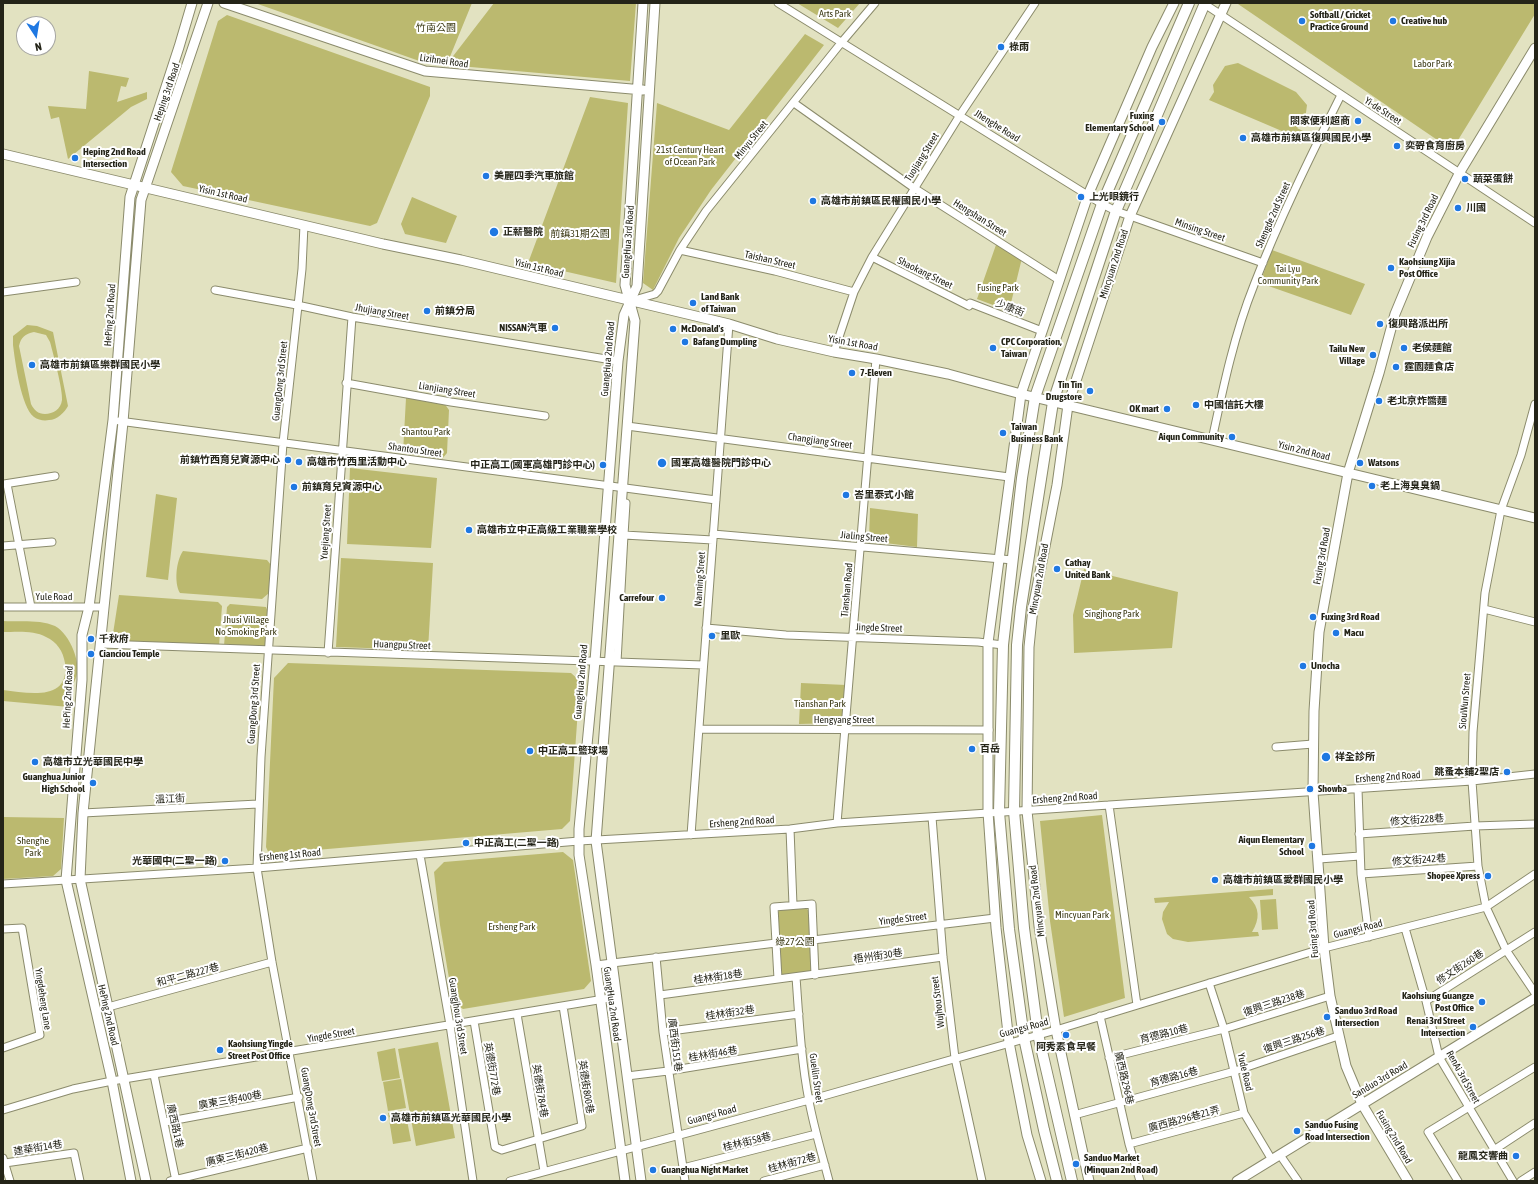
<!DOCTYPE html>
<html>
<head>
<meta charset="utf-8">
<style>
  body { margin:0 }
  #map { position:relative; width:1538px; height:1184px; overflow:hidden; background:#e2e2c1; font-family:"Asap Condensed",sans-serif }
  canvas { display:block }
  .frame { position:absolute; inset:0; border:4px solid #242418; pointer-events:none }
  .north { position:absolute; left:16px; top:16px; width:40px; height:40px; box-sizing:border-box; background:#fff; border:1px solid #a7a7a3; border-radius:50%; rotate:168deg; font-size:11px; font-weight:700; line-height:16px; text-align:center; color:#242418 }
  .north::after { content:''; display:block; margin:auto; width:14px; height:18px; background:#1f78e2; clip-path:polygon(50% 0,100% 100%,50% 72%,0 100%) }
</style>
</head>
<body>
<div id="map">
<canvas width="1538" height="1184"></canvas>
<div class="frame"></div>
<div class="north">N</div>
</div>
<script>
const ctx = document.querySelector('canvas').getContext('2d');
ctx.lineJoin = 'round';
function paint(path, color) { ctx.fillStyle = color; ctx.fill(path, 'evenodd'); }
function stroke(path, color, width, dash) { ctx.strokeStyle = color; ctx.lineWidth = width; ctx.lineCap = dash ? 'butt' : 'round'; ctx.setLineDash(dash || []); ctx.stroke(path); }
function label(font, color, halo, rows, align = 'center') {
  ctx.font = font + ' "Asap Condensed","Noto Sans TC",sans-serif'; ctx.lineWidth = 4; ctx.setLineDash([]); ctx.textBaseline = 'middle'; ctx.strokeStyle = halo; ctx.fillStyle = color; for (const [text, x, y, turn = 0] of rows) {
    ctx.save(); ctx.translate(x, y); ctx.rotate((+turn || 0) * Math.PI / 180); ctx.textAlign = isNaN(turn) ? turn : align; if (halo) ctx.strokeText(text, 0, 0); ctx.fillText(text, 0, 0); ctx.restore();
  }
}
const green = new Path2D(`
  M 255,3 L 472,3 L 447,64 L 494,3 L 636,3 L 630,81 L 425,63 Z
  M 797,3 L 860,3 L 838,28 Z
  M 1239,3 L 1535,3 L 1535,14 L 1452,150 L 1238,4 Z
  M 227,15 L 430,87 L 430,96 L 377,223 L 370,226 L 183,186 L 171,172 L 218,21 Z
  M 805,34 L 824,45 L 711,190 L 679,238 L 653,290 L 643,283 L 657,103 L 729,130 Z
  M 1238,63 L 1296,92 L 1307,105 L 1305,120 L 1297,128 L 1307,133 L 1303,140 L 1209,100 L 1214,92 L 1213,85 L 1225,66 Z
  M 89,71 L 129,78 L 126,87 L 121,86 L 117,102 L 147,92 L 147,99 L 131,107 L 68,159 L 59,117 L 51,119 L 48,106 L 86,109 Z
  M 590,97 L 628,103 L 616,283 L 528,263 Z
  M 412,197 L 457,216 L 446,243 L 405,234 L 401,224 Z
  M 997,242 L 1022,258 L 1009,311 L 977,299 Z
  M 1272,250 L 1365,284 L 1351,315 L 1260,283 Z
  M 27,325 L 37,326 L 53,332 L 68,406 C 65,412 57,420 49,420 C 44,421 38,420 34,417 C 21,407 15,361 13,345 L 13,336 ZM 34,332 L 46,335 L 50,342 C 53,353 63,390 62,400 C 61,409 53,414 45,414 C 38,414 34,410 31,404 L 19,346 C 21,337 25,334 34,332 Z
  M 406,398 L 444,403 L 449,410 L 447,453 L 442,459 L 403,453 Z
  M 350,468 L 437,478 L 431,548 L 347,544 Z
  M 156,494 L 177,498 L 168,580 L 146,577 Z
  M 870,508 L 918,514 L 917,547 L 869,541 Z
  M 183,551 L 267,560 L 271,565 L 269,593 L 262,599 L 180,593 C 174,583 176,561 183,551 Z
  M 341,558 L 433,563 L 428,650 L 336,647 Z
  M 1084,569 L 1178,592 L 1172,648 L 1074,653 L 1073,615 Z
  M 119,595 L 218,602 L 222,606 L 219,646 L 112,640 Z
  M 230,604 L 266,607 L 268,612 L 265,645 L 263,648 L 224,646 L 227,607 Z
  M 3,621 C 19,622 40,619 55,626 C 70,634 83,665 75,680 C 73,686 67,690 63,694 L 69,695 L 69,707 L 3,701 L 3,690 C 28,693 70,702 65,663 C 63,651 57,642 46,637 C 34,630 16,632 3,632 Z
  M 288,663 L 571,673 L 580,681 L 570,821 L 562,829 L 269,854 L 266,847 L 274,678 Z
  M 801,683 L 846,685 L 844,719 L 838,723 L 799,724 Z
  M 1102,815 L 1125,998 L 1064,1017 L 1050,921 L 1040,821 Z
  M 3,817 L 64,818 L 61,869 L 53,876 L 3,879 Z
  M 563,852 L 573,860 L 591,981 L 584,989 L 463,1009 L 453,1002 L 440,925 L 434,872 L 444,862 Z
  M 1273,889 L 1273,895 L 1249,897 C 1260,908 1260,919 1252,932 L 1258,932 L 1259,936 L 1188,942 L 1173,939 L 1167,934 L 1162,919 L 1163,912 L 1169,902 L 1155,903 L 1154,898 Z
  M 1276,899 L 1278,929 L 1262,930 L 1260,900 Z
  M 806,908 L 809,911 L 814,970 L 811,973 L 784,976 L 781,974 L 776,914 L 780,910 Z
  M 438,1042 L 455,1138 L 416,1146 L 398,1049 Z
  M 395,1048 L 400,1078 L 382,1081 L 377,1052 Z
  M 401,1079 L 406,1108 L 388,1111 L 383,1082 Z
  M 405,1110 L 411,1141 L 393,1144 L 388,1113 Z`);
const minor = new Path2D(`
  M 778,3 L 1102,204 L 1116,211 L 1263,263
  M 1203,3 L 1535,223
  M 794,103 L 914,188 L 1059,280
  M 304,225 L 302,269 L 283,443 L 261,757 L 257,868 L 272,962 L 313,1181
  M 680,250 L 775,271 L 854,292
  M 872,257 L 969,306
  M 215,290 L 297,305 L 352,317 L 618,361
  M 3,292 L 76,282
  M 631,301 L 655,294 L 658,291 L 680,250 L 706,211 L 841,43 L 875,3
  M 970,303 L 1042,331
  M 834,352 L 854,292 L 872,257 L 960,115 L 1035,3
  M 346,383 L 451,402 L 545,416
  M 1535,404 L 1521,455 L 1501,510 L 1485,593 L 1473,732 L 1472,781 L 1478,866 L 1486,907 L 1506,950 L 1535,993
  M 119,421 L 716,500
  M 627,426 L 1009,477
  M 1212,440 C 1223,388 1234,335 1254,285 C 1279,220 1310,157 1341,95
  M 4,484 L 55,476
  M 7,484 L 31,607
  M 713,534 L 1013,560
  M 624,535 L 626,503
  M 3,546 L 52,542
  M 3,607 L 104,607
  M 1484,609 L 1535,622
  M 706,628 L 786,635 L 978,642 L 1003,645
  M 101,644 L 703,665
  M 328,653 L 352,317
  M 617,662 L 624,535 L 713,540
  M 699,729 L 989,730
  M 1276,747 L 1313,744
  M 1358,789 L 1361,874 L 1369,937
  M 1109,805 L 1137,1005
  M 83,813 L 258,804
  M 932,817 L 943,957 L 955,1058 L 982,1181
  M 837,823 L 876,359
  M 790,829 L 793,905
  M 1359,834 L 1475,826 L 1535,824
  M 691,835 L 729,324
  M 420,855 L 450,1025 L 473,1181
  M 1319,859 L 1360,856
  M 1361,874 L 1478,866
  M 3,884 L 257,868 L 579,841 L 790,829 L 837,823 L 1472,781 L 1535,774
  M 1405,928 L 1426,1001 L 1439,1057 L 1513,1181
  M 3,929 L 22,928 L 40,1035 L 3,1048
  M 813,940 L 995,918
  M 656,957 L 663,1032 L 685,1181
  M 596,965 L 776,943
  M 815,975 L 812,904 L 774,907 L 778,979 L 943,957
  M 796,977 C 799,1018 801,1060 809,1101 C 814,1128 822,1154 829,1181
  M 1209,983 L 1224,1029 L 1244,1113 L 1272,1160
  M 660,995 L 778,979
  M 1426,1001 L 1535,932
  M 108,1007 L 272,962
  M 517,1014 L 544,1171
  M 1100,1016 L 1129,1144 L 1140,1181
  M 474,1021 L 495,1147 L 502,1150 L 582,1126 L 563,1006
  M 663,1032 L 799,1014
  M 1109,1058 L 1224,1029 L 1330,996
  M 154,1075 L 176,1181
  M 627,1076 L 668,1071 L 802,1049
  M 3,1110 L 73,1089 L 112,1081 L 616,997
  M 1074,1115 L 1235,1071 L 1338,1036
  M 165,1122 L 299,1097
  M 1129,1144 L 1244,1113
  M 1494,1150 L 1535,1123
  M 1280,1155 L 1298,1181
  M 3,1158 L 10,1181
  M 5,1163 L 74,1153 L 80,1181
  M 683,1168 L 816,1134
  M 170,1181 L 308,1148
  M 510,1181 L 809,1100 L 1056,1030 L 1324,948 L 1486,907 L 1535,874
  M 764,1181 L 825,1165
  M 1458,1181 L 1428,1132 L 1535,1067
  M 1521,1181 L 1535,1172`);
const tertiary = new Path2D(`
  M 224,3 L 425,71 L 643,90
  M 3,154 L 383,244 L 461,260 L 729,324 L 777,339 L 834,352 L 876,359 L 948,374 L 1021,394 L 1535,518
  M 131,1181 L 112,1081 L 66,880 L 82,680 L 82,635 L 89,607 L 113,420 L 130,197 L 179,47 L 192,3
  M 146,1181 L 80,879 L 83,813 L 123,422 L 141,200 L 208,3
  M 625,1181 L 596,965 L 579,855 L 579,829 L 595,661 L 618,361 L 624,315 L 637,286 L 655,3
  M 641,1181 L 596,841 L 635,321 L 625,285 L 643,3
  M 1041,1181 L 1027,1135 L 1009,1042 L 996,928 L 988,812 L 988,643 L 1021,394 L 1088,195 L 1152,47 L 1174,3
  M 1089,1181 L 1056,1030 L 1039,926 L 1027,811 L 1029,647 L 1033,608 L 1057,485 L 1068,405 L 1130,216 L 1226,3
  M 1237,1181 L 1535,998
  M 1408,1181 L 1362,1104 L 1346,1066 L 1330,996 L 1324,948 L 1313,792 L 1314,711 L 1319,632 L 1348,473 L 1379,373 L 1395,314 L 1427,237 L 1460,172 L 1535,48`);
const secondary = new Path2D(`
  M 1057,1181 L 1044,1130 L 1024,1038 L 1009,929 L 999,812 L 1003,645 L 1022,478 L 1035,397 L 1102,204 L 1189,3
  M 1072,1181 L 1038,1034 L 1024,928 L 1014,811 L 1017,645 L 1021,607 L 1053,402 L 1116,211 L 1205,3`);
const markers = [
  [1302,21,4,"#1f78e2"],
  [1393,21,4,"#1f78e2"],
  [1001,47,4,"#1f78e2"],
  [1358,121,4,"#1f78e2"],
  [1162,122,4,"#1f78e2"],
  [1243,138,4,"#1f78e2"],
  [1397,146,4,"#1f78e2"],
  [75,158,4,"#1f78e2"],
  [486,176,4,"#1f78e2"],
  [1465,179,4,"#1f78e2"],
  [1081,197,4,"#1f78e2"],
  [813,201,4,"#1f78e2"],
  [1458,208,4,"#1f78e2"],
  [494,232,5,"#1f78e2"],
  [1391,268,4,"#1f78e2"],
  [693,303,4,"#1f78e2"],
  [427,311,4,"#1f78e2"],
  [1380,324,4,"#1f78e2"],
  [555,328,4,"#1f78e2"],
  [673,329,4,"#1f78e2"],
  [685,342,4,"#1f78e2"],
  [993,348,4,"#1f78e2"],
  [1404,348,4,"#1f78e2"],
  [1373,355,4,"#1f78e2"],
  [32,365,4,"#1f78e2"],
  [1396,367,4,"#1f78e2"],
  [852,373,4,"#1f78e2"],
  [1090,391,4,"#1f78e2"],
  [1379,401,4,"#1f78e2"],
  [1196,405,4,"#1f78e2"],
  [1167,409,4,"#1f78e2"],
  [1003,433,4,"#1f78e2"],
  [1232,437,4,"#1f78e2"],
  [288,460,4,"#1f78e2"],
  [299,462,4,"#1f78e2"],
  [662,463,5,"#1f78e2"],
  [1360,463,4,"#1f78e2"],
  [603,465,4,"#1f78e2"],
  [1372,486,4,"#1f78e2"],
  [294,487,4,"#1f78e2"],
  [846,495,4,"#1f78e2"],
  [469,530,4,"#1f78e2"],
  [1057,569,4,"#1f78e2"],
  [662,598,4,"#1f78e2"],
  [1313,617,4,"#1f78e2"],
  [1336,633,4,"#1f78e2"],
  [712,636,4,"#1f78e2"],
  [91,639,4,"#1f78e2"],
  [91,654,4,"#1f78e2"],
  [1303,666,4,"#1f78e2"],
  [972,749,4,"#1f78e2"],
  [530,751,4,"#1f78e2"],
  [1326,757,5,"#1f78e2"],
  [35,762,4,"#1f78e2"],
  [1507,772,4,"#1f78e2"],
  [93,783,4,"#1f78e2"],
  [1310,789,4,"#1f78e2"],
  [466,843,4,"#1f78e2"],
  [1312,846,4,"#1f78e2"],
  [225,861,4,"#1f78e2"],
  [1488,876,4,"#1f78e2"],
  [1215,880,4,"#1f78e2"],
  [1482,1002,4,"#1f78e2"],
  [1327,1017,4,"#1f78e2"],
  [1473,1027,4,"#1f78e2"],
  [1066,1035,4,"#1f78e2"],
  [220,1050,4,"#1f78e2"],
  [383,1118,4,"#1f78e2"],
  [1297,1131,4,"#1f78e2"],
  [1516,1156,4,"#1f78e2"],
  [1076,1164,4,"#1f78e2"],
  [653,1170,4,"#1f78e2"]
];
const parkNames = [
  ["Arts Park",835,14],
  ["竹南公園",436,28],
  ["Labor Park",1433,64],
  ["21st Century Heart",690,150],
  ["of Ocean Park",690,162],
  ["前鎮31期公園",580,234],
  ["Tai Lyu",1288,269],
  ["Community Park",1288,281],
  ["Fusing Park",998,288],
  ["Shantou Park",426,432],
  ["Singjhong Park",1112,614],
  ["Jhusi Village",246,620],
  ["No Smoking Park",246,632],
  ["Tianshan Park",820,704],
  ["Shenghe",33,841],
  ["Park",33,853],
  ["Mincyuan Park",1082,915],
  ["Ersheng Park",512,927],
  ["綠27公園",795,942]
];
const poiNames = [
  ["Softball / Cricket",1310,15],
  ["Practice Ground",1310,27],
  ["Creative hub",1401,21],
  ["祿雨",1009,47],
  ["Fuxing",1154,116,"right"],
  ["Elementary School",1154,128,"right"],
  ["閤家便利超商",1350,121,"right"],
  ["高雄市前鎮區復興國民小學",1251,138],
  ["奕哿食育廚房",1405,146],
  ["Heping 2nd Road",83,152],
  ["Intersection",83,164],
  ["美麗四季汽車旅館",494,176],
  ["蔬菜蛋餅",1473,179],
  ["上光眼鏡行",1089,197],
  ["高雄市前鎮區民權國民小學",821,201],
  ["川國",1466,208],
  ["正薪醫院",503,232],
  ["Kaohsiung Xijia",1399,262],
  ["Post Office",1399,274],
  ["Land Bank",701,297],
  ["of Taiwan",701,309],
  ["前鎮分局",435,311],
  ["復興路派出所",1388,324],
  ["NISSAN汽車",547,328,"right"],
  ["McDonald's",681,329],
  ["Bafang Dumpling",693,342],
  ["CPC Corporation,",1001,342],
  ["Taiwan",1001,354],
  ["老侯麵館",1412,348],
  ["Tailu New",1365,349,"right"],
  ["Village",1365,361,"right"],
  ["高雄市前鎮區樂群國民小學",40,365],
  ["霆園麵食店",1404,367],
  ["7-Eleven",860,373],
  ["Tin Tin",1082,385,"right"],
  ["Drugstore",1082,397,"right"],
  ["老北京炸醬麵",1387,401],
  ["中國信託大樓",1204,405],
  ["OK mart",1159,409,"right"],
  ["Taiwan",1011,427],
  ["Business Bank",1011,439],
  ["Aiqun Community",1224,437,"right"],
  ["前鎮竹西育兒資源中心",280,460,"right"],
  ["高雄市竹西里活動中心",307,462],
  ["國軍高雄醫院門診中心",671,463],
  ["Watsons",1368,463],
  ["中正高工(國軍高雄門診中心)",595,465,"right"],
  ["老上海臭臭鍋",1380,486],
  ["前鎮育兒資源中心",302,487],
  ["峇里泰式小館",854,495],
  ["高雄市立中正高級工業職業學校",477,530],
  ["Cathay",1065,563],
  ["United Bank",1065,575],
  ["Carrefour",654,598,"right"],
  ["Fuxing 3rd Road",1321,617],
  ["Macu",1344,633],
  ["里歐",720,636],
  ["千秋府",99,639],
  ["Cianciou Temple",99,654],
  ["Unocha",1311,666],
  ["百岳",980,749],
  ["中正高工籃球場",538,751],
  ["祥全診所",1335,757],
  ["高雄市立光華國民中學",43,762],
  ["跳蚤本鋪2聖店",1499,772,"right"],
  ["Guanghua Junior",85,777,"right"],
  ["High School",85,789,"right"],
  ["Showba",1318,789],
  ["Aiqun Elementary",1304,840,"right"],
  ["School",1304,852,"right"],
  ["中正高工(二聖一路)",474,843],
  ["光華國中(二聖一路)",217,861,"right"],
  ["Shopee Xpress",1480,876,"right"],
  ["高雄市前鎮區愛群國民小學",1223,880],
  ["Kaohsiung Guangze",1474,996,"right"],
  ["Post Office",1474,1008,"right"],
  ["Sanduo 3rd Road",1335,1011],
  ["Intersection",1335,1023],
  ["Renai 3rd Street",1465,1021,"right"],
  ["Intersection",1465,1033,"right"],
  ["Kaohsiung Yingde",228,1044],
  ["Street Post Office",228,1056],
  ["阿秀素食早餐",1066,1047,"center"],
  ["高雄市前鎮區光華國民小學",391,1118],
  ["Sanduo Fusing",1305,1125],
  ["Road Intersection",1305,1137],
  ["龍鳳交響曲",1508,1156,"right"],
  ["Sanduo Market",1084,1158],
  ["(Minquan 2nd Road)",1084,1170],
  ["Guanghua Night Market",661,1170]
];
const streetNames = [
  ["Lizihnei Road",444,61,8],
  ["Heping 3rd Road",167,92,-71],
  ["Yi-de Street",1383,111,33],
  ["Jhenghe Road",997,126,32],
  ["Minyu Street",751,140,-51],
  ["Tuojiang Street",922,157,-58],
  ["Yisin 1st Road",223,194,13],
  ["Shengde 2nd Street",1273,215,-66],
  ["Hengshan Street",980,218,32],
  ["Fusing 3rd Road",1423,221,-64],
  ["Minsing Street",1200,230,19],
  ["GuangHua 3rd Road",628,242,-86],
  ["Taishan Street",770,260,13],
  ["Mincyuan 2nd Road",1114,264,-72],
  ["Yisin 1st Road",539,268,14],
  ["Shaokang Street",925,273,26],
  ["少康街",1010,308,21],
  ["Jhujiang Street",382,312,10],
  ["HePing 2nd Road",110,315,-86],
  ["Yisin 1st Road",853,343,10],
  ["GuangHua 2nd Road",608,359,-85],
  ["GuangDong 3rd Street",280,381,-84],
  ["Lianjiang Street",447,390,9],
  ["Changjiang Street",820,441,8],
  ["Shantou Street",415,450,8],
  ["Yisin 2nd Road",1304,451,14],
  ["Yuejiang Street",326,532,-86],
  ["Jialing Street",864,537,5],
  ["Fusing 3rd Road",1322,556,-80],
  ["Nanning Street",700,579,-86],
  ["Mincyuan 2nd Road",1039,579,-80],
  ["Tianshan Road",847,590,-85],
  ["Yule Road",54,597],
  ["Jingde Street",879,628,2],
  ["Huangpu Street",402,645,2],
  ["GuangHua 2nd Road",581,682,-85],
  ["HePing 2nd Road",68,697,-87],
  ["SiouWun Street",1465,701,-85],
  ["GuangDong 3rd Street",254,704,-86],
  ["Hengyang Street",844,720],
  ["Ersheng 2nd Road",1388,777,-4],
  ["Ersheng 2nd Road",1065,798,-4],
  ["溫江街",170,799,-3],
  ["修文街228巷",1417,820,-4],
  ["Ersheng 2nd Road",742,822,-4],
  ["Ersheng 1st Road",290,855,-5],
  ["修文街242巷",1419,860,-4],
  ["Mincyuan 2nd Road",1037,901,-97],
  ["Yingde Street",903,919,-7],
  ["Fusing 3rd Road",1313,929,-94],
  ["Guangsi Road",1358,929,-14],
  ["梧州街30巷",878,956,-8],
  ["修文街260巷",1460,967,-33],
  ["和平二路227巷",188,975,-15],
  ["桂林街18巷",718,977,-8],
  ["Yingdeheng Lane",43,999,81],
  ["Wujhou Street",938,1002,-97],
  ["復興三路238巷",1274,1003,-18],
  ["GuangHua 2nd Road",612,1004,82],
  ["桂林街32巷",730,1013,-8],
  ["HePing 2nd Road",108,1015,77],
  ["Guangjhou 3rd Street",458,1016,81],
  ["Guangsi Road",1024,1028,-15],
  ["育德路10巷",1164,1034,-14],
  ["Yingde Street",331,1035,-10],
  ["復興三路256巷",1294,1040,-18],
  ["廣西街151巷",675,1045,83],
  ["桂林街46巷",713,1054,-9],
  ["英德街772巷",492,1069,80],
  ["Yude Road",1245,1072,77],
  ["育德路16巷",1174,1077,-15],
  ["RenAi 3rd Street",1463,1077,61],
  ["Gueilin Street",816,1078,82],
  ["廣西路296巷",1124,1078,77],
  ["Sanduo 3rd Road",1380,1080,-31],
  ["英德街800巷",586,1087,81],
  ["英德街784巷",540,1091,81],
  ["廣東三街400巷",230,1100,-10],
  ["GuangDong 3rd Street",311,1107,80],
  ["Guangsi Road",712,1115,-15],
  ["廣西路296巷21弄",1184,1119,-15],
  ["廣西路1巷",175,1126,78],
  ["Fusing 2nd Road",1394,1137,59],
  ["桂林街58巷",747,1142,-14],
  ["建華街14巷",38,1148,-9],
  ["廣東三街420巷",237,1155,-14],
  ["桂林街72巷",792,1163,-15]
];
paint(green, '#bbb96f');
stroke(minor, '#8b8b6c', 9);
stroke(tertiary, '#8b8b6c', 11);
stroke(secondary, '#8b8b6c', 12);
stroke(minor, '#fff', 7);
stroke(tertiary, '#fff', 9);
stroke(secondary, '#fff', 10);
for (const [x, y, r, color] of markers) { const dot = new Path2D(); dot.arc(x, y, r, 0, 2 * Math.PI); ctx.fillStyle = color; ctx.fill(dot); stroke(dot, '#fff', 1.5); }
label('10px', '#3a3813', '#fff', parkNames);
label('bold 10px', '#242418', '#fff', poiNames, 'left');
label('10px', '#242418', '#fff', streetNames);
</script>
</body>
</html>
